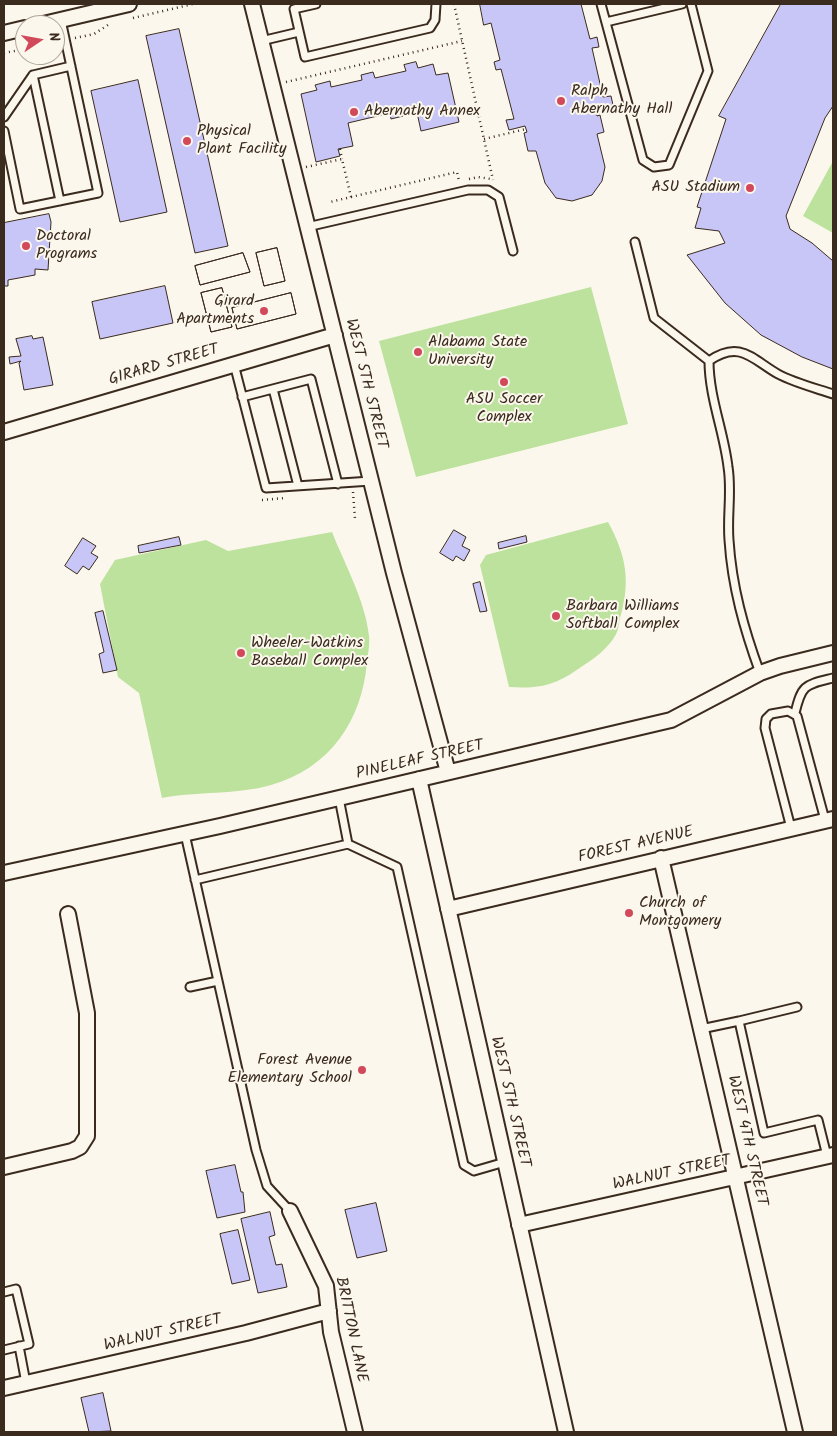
<!DOCTYPE html>
<html>
<head>
<meta charset="utf-8">
<style>
  body { margin:0 }
  #map { position:relative; width:837px; height:1436px; overflow:hidden; background:#fbf7ec; font-family:Kalam,sans-serif }
  canvas { display:block }
  .frame { position:absolute; inset:0; border:5px solid #3b2a1e; pointer-events:none }
  .north { position:absolute; left:15px; top:15px; width:50px; height:50px; box-sizing:border-box; background:#fbf7ec; border:1px solid #aea59a; border-radius:50%; rotate:78deg; font-size:14px; font-weight:700; line-height:20px; text-align:center; color:#3b2a1e }
  .north::after { content:''; display:block; margin:auto; width:18px; height:22px; background:#d1495b; clip-path:polygon(50% 0,100% 100%,50% 72%,0 100%) }
</style>
</head>
<body>
<div id="map">
<canvas width="837" height="1436"></canvas>
<div class="frame"></div>
<div class="north">N</div>
</div>
<script>
const ctx = document.querySelector('canvas').getContext('2d');
ctx.lineJoin = 'round';
function paint(path, color) { ctx.fillStyle = color; ctx.fill(path, 'evenodd'); }
function stroke(path, color, width, dash) { ctx.strokeStyle = color; ctx.lineWidth = width; ctx.lineCap = dash ? 'butt' : 'round'; ctx.setLineDash(dash || []); ctx.stroke(path); }
function label(font, color, halo, rows, align = 'center') {
  ctx.font = font + ' Kalam,sans-serif'; ctx.lineWidth = 4; ctx.setLineDash([]); ctx.textBaseline = 'middle'; ctx.strokeStyle = halo; ctx.fillStyle = color; for (const [text, x, y, turn = 0] of rows) {
    ctx.save(); ctx.translate(x, y); ctx.rotate((+turn || 0) * Math.PI / 180); ctx.textAlign = isNaN(turn) ? turn : align; if (halo) ctx.strokeText(text, 0, 0); ctx.fillText(text, 0, 0); ctx.restore();
  }
}
const green = new Path2D(`
  M 833,161 L 833,233 L 803,216 Z
  M 591,287 L 628,424 L 416,477 L 379,341 Z
  M 608,522 C 626,555 631,581 620,618 C 619,624 618,632 615,636 C 608,648 595,658 584,665 C 556,685 543,689 509,687 L 480,565 L 486,555 Z
  M 332,532 C 345,565 365,600 369,636 C 370,644 368,654 367,662 C 362,721 330,768 271,785 C 236,795 198,791 162,798 L 139,693 L 118,677 L 100,584 L 115,560 L 206,540 L 228,551 Z`);
const building = new Path2D(`
  M 480,4 L 581,4 L 590,39 L 597,37 L 599,47 L 592,48 L 603,97 L 611,96 L 613,105 L 595,110 L 597,116 L 600,115 L 604,132 L 597,134 L 605,167 L 602,181 L 592,195 L 572,201 L 556,198 L 545,183 L 536,151 L 528,151 L 524,133 L 527,132 L 525,126 L 509,130 L 506,120 L 514,119 L 501,69 L 496,70 L 494,62 L 500,60 L 491,23 L 484,25 Z
  M 781,4 L 833,4 L 833,106 L 825,118 L 786,216 L 790,229 L 812,243 L 833,261 L 833,369 L 802,357 L 761,335 L 725,303 L 687,255 L 725,243 L 719,231 L 695,228 L 701,208 L 697,207 L 726,119 L 719,116 Z
  M 179,29 L 228,246 L 195,253 L 146,36 Z
  M 416,62 L 418,68 L 433,64 L 436,75 L 448,73 L 459,122 L 421,131 L 416,108 L 402,111 L 403,116 L 391,119 L 390,113 L 348,123 L 353,146 L 338,149 L 340,156 L 316,162 L 301,94 L 317,90 L 315,85 L 330,81 L 331,87 L 362,80 L 361,75 L 373,72 L 375,78 L 406,71 L 404,65 Z
  M 138,80 L 167,212 L 120,222 L 91,91 Z
  M 49,214 L 51,222 L 48,270 L 35,269 L 35,275 L 8,280 L 8,286 L 4,286 L 4,223 Z
  M 277,248 L 285,281 L 264,286 L 256,253 Z
  M 277,248 L 285,281 L 264,286 L 256,253 Z
  M 243,253 L 250,272 L 200,285 L 195,266 Z
  M 243,253 L 250,272 L 200,285 L 195,266 Z
  M 165,286 L 173,323 L 100,339 L 92,302 Z
  M 222,288 L 232,327 L 211,332 L 201,293 Z
  M 222,288 L 232,327 L 211,332 L 201,293 Z
  M 291,293 L 296,314 L 237,329 L 232,308 Z
  M 291,293 L 296,314 L 237,329 L 232,308 Z
  M 32,336 L 33,339 L 43,337 L 53,385 L 24,390 L 19,363 L 21,361 L 10,364 L 9,357 L 21,356 L 16,339 Z
  M 454,530 L 466,537 L 462,546 L 470,550 L 464,561 L 456,556 L 453,561 L 440,553 Z
  M 526,536 L 527,542 L 499,549 L 498,543 Z
  M 179,537 L 181,545 L 139,553 L 138,546 Z
  M 83,538 L 96,546 L 91,553 L 98,557 L 89,570 L 83,566 L 77,574 L 65,566 Z
  M 480,582 L 487,611 L 480,612 L 473,584 Z
  M 103,611 L 117,670 L 103,673 L 99,654 L 104,652 L 95,613 Z
  M 235,1165 L 241,1192 L 243,1192 L 245,1212 L 217,1218 L 206,1171 Z
  M 376,1203 L 387,1251 L 357,1258 L 345,1210 Z
  M 270,1212 L 275,1235 L 269,1237 L 276,1265 L 282,1264 L 287,1287 L 258,1293 L 241,1219 Z
  M 238,1230 L 250,1280 L 232,1284 L 220,1234 Z
  M 103,1393 L 111,1431 L 89,1432 L 81,1398 Z`);
const path = new Path2D(`
  M 454,4 L 493,180
  M 133,18 L 193,4
  M 75,38 L 94,34 L 111,23
  M 4,53 L 25,49
  M 286,82 L 462,41
  M 484,139 L 526,129
  M 340,149 L 342,159
  M 306,167 L 342,159 L 351,197 L 330,202
  M 469,179 L 478,177 L 491,179
  M 351,197 L 457,172 L 459,181
  M 353,492 L 355,519
  M 262,500 L 285,498`);
const service = new Path2D(`
  M 316,4 L 294,9 L 305,57 L 430,28 L 435,20 L 436,4
  M 601,4 L 643,160 L 654,167 L 669,165 L 708,71 L 691,4
  M 606,22 L 682,4
  M 261,41 L 299,32
  M 33,75 L 60,201
  M 4,117 L 33,75 L 71,66
  M 4,131 L 20,209 L 98,193 L 61,20
  M 307,227 L 468,190 L 488,190 L 499,197 L 513,251
  M 635,242 L 654,318 L 709,361
  M 234,364 L 266,488 L 371,481
  M 273,389 L 298,486
  M 242,397 L 311,379 L 338,484
  M 760,673 C 744,629 732,587 729,540 C 727,515 732,491 728,467 C 724,432 709,397 709,361 C 740,339 753,360 778,374 C 795,383 815,388 833,394
  M 795,713 C 802,684 805,685 833,678
  M 339,798 L 348,844
  M 791,828 L 765,728 L 766,719 L 771,714 L 788,711 L 797,716 L 825,820
  M 185,834 L 256,1150 L 267,1186 L 290,1211
  M 195,880 L 348,844 L 397,867 L 464,1165 L 474,1171 L 505,1162
  M 190,987 L 218,981
  M 739,1021 L 797,1007
  M 701,1029 L 739,1021 L 764,1133 L 818,1120 L 827,1156
  M 4,1292 L 16,1289 L 29,1344 L 4,1350
  M 19,1346 L 26,1383`);
const minor = new Path2D(`
  M 252,4 L 394,573 L 448,772
  M 39,25 L 129,4
  M 4,33 L 25,28
  M 4,432 L 335,335
  M 419,779 L 566,1432
  M 661,858 L 795,1432
  M 4,873 L 220,826 L 671,720 L 760,673 L 780,666 L 833,653
  M 448,909 L 833,819
  M 4,1167 L 72,1151 L 80,1147 L 87,1136 L 87,1013 L 68,914
  M 290,1211 L 326,1286 L 331,1332 L 355,1432
  M 519,1225 L 833,1155
  M 4,1388 L 246,1333 L 329,1311`);
const markers = [
  [561,101,5,"#d1495b"],
  [354,112,5,"#d1495b"],
  [187,141,5,"#d1495b"],
  [750,188,5,"#d1495b"],
  [26,246,5,"#d1495b"],
  [264,311,5,"#d1495b"],
  [418,352,5,"#d1495b"],
  [504,382,5,"#d1495b"],
  [556,616,5,"#d1495b"],
  [241,653,5,"#d1495b"],
  [629,913,5,"#d1495b"],
  [362,1070,5,"#d1495b"]
];
const poiNames = [
  ["Ralph",571,92],
  ["Abernathy Hall",571,110],
  ["Abernathy Annex",364,112],
  ["Physical",197,132],
  ["Plant Facility",197,150],
  ["ASU Stadium",740,188,"right"],
  ["Doctoral",36,237],
  ["Programs",36,255],
  ["Girard",254,302,"right"],
  ["Apartments",254,320,"right"],
  ["Alabama State",428,343],
  ["University",428,361],
  ["ASU Soccer",504,400,"center"],
  ["Complex",504,418,"center"],
  ["Barbara Williams",566,607],
  ["Softball Complex",566,625],
  ["Wheeler-Watkins",251,644],
  ["Baseball Complex",251,662],
  ["Church of",639,904],
  ["Montgomery",639,922],
  ["Forest Avenue",352,1061,"right"],
  ["Elementary School",352,1079,"right"]
];
const streetNames = [
  ["GIRARD STREET",164,366,-16],
  ["WEST 5TH STREET",365,384,76],
  ["PINELEAF STREET",420,761,-13],
  ["FOREST AVENUE",636,846,-13],
  ["WEST 5TH STREET",509,1102,77],
  ["WEST 4TH STREET",746,1141,77],
  ["WALNUT STREET",672,1174,-12],
  ["BRITTON LANE",350,1330,78],
  ["WALNUT STREET",163,1334,-13]
];
paint(green, '#bce29d');
paint(building, '#c8c5f7');
stroke(building, '#3b2a1e', 1);
stroke(service, '#3b2a1e', 11);
stroke(minor, '#3b2a1e', 18);
stroke(path, '#3b2a1e', 2.5, [1, 4]);
stroke(service, '#fbf7ec', 7);
stroke(minor, '#fbf7ec', 14);
for (const [x, y, r, color] of markers) { const dot = new Path2D(); dot.arc(x, y, r, 0, 2 * Math.PI); ctx.fillStyle = color; ctx.fill(dot); stroke(dot, '#fbf7ec', 2); }
label('16px', '#3b2a1e', '#fbf7ec', poiNames, 'left');
label('16px', '#3b2a1e', '#fbf7ec', streetNames);
</script>
</body>
</html>
